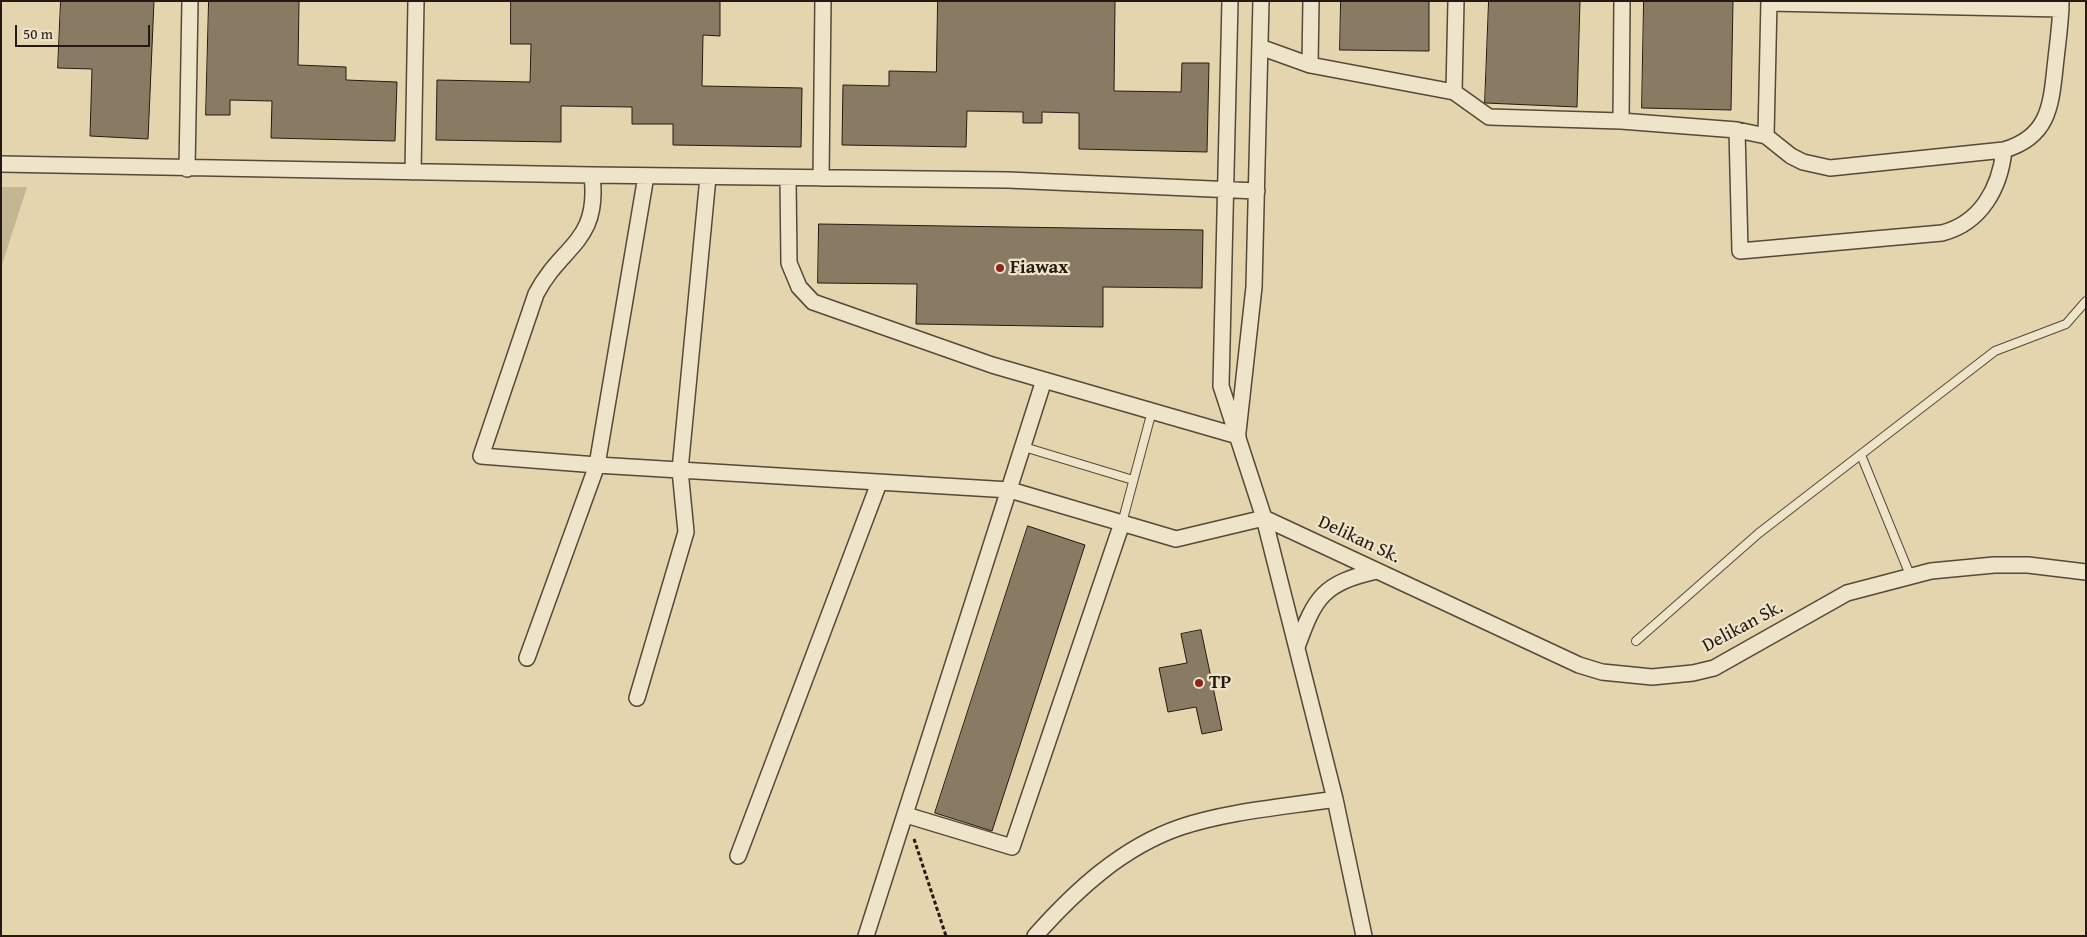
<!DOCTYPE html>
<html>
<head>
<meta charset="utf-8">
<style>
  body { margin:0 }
  #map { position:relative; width:2087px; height:937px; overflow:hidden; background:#e5d5ae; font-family:"Gentium Book Plus",serif }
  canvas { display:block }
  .frame { position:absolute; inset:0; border:2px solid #251a11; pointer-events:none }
  .scale { position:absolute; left:15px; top:25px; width:135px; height:22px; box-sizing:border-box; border:2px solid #251a11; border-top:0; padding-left:6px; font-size:15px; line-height:18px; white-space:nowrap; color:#251a11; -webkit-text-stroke:4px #eee4ca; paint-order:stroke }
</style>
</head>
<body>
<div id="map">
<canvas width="2087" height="937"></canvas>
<div class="frame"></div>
<div class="scale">50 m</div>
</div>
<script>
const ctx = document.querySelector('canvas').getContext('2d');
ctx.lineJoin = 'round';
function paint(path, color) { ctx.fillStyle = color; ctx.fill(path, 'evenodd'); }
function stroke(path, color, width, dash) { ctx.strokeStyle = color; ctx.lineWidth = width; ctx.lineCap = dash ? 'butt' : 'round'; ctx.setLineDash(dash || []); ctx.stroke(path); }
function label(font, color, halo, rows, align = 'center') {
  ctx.font = font + ' "Gentium Book Plus",serif'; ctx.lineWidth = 4.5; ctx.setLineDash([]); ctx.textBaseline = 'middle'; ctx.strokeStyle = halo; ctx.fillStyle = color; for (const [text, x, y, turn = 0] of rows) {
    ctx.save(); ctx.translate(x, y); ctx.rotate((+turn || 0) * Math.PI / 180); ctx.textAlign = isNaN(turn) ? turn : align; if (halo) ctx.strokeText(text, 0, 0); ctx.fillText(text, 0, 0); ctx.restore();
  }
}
const green = new Path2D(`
  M 1,187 L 27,187 L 1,268 Z`);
const building = new Path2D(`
  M 61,1 L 154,1 L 148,139 L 90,136 L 92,69 L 58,68 Z
  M 209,1 L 299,1 L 298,65 L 346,67 L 346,80 L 397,82 L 395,141 L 271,138 L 272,101 L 230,100 L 230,115 L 206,115 Z
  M 511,1 L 720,1 L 720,36 L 703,35 L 702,86 L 802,88 L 801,147 L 673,145 L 673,124 L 632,124 L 632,107 L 561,106 L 561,142 L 436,140 L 437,80 L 530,82 L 531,44 L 511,44 Z
  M 938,1 L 1115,1 L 1114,91 L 1181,92 L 1182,63 L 1209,63 L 1207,152 L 1079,149 L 1079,113 L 1042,112 L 1042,123 L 1023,123 L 1023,112 L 967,111 L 966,147 L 842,145 L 843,85 L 889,86 L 889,71 L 936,72 Z
  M 1341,1 L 1429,1 L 1429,51 L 1340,50 Z
  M 1489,1 L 1580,1 L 1577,107 L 1485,103 Z
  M 1644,1 L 1733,1 L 1731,110 L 1642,108 Z
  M 819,224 L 1203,230 L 1202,288 L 1103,287 L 1103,327 L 916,324 L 917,284 L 818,283 Z
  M 1028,526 L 1085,545 L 992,831 L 935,813 Z
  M 1201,630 L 1222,730 L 1202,734 L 1196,707 L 1168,712 L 1159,668 L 1187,663 L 1181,634 Z`);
const path = new Path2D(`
  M 914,839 L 946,936`);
const lane = new Path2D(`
  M 1024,447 L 1133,480
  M 1861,455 L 1910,575
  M 1122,523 L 1152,411
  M 1636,641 L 1759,533 L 1995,351 L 2066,324 L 2086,301`);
const street = new Path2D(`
  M 1230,1 L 1221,386 L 1264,518 L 1335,799 L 1364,936
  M 1769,3 L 2061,9
  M 1260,47 L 1310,65 L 1311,1
  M 1310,65 L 1454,92 L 1489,117 L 1621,121 L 1737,130 L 1766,136 L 1791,156 L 1803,162 L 1830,168 L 2004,150 C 2052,136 2051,101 2056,59 C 2058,40 2061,20 2061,1
  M 1454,92 L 1456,1
  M 1621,121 L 1622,1
  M 1737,130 L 1740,251 L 1942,233 C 1981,223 2000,188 2004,150
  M 1766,136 L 1769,1
  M 1,164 L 592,175 L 1008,180 L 1257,191
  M 187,169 L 190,1
  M 413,172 L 416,1
  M 592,175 C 600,243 562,244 536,294 L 481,456 L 597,465 L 1010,490 L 1176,539 L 1264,518
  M 788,178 L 789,263 L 799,287 L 813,302 L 992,365 L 1238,436
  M 821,178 L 823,1
  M 1238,432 L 1254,287 L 1261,1
  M 1264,518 L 1579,665 L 1602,672 L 1652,677 L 1693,673 L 1714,668 L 1847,593 L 1931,571 L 1994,565 L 2028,565 L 2086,572
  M 1297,647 C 1315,597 1323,583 1377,571
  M 527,658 L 597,465 L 646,176
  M 637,698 L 686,532 L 680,470 L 708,177
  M 906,815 L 1012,847 L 1122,523
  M 738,856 L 879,483
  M 866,936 L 1044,380
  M 1035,936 C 1075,891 1122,847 1181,827 C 1229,811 1284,807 1335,799`);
const markers = [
  [1000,268,5,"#8f2418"],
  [1199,683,5,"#8f2418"]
];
const poiNames = [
  ["Fiawax",1010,268],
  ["TP",1209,683]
];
const streetNames = [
  ["Delikan Sk.",1359,540,25],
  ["Delikan Sk.",1743,627,-28]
];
paint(green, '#c4b593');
paint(building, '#897b63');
stroke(building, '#251a11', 1);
stroke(lane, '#554938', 10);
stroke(street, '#554938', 18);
stroke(path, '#251a11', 3, [4, 2.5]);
stroke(lane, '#eee4ca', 8);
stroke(street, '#eee4ca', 15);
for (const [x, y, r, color] of markers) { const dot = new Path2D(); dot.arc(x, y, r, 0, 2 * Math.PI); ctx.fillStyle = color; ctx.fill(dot); stroke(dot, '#eee4ca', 2); }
label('bold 19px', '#251a11', '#eee4ca', poiNames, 'left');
label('19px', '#251a11', '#eee4ca', streetNames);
</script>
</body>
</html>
